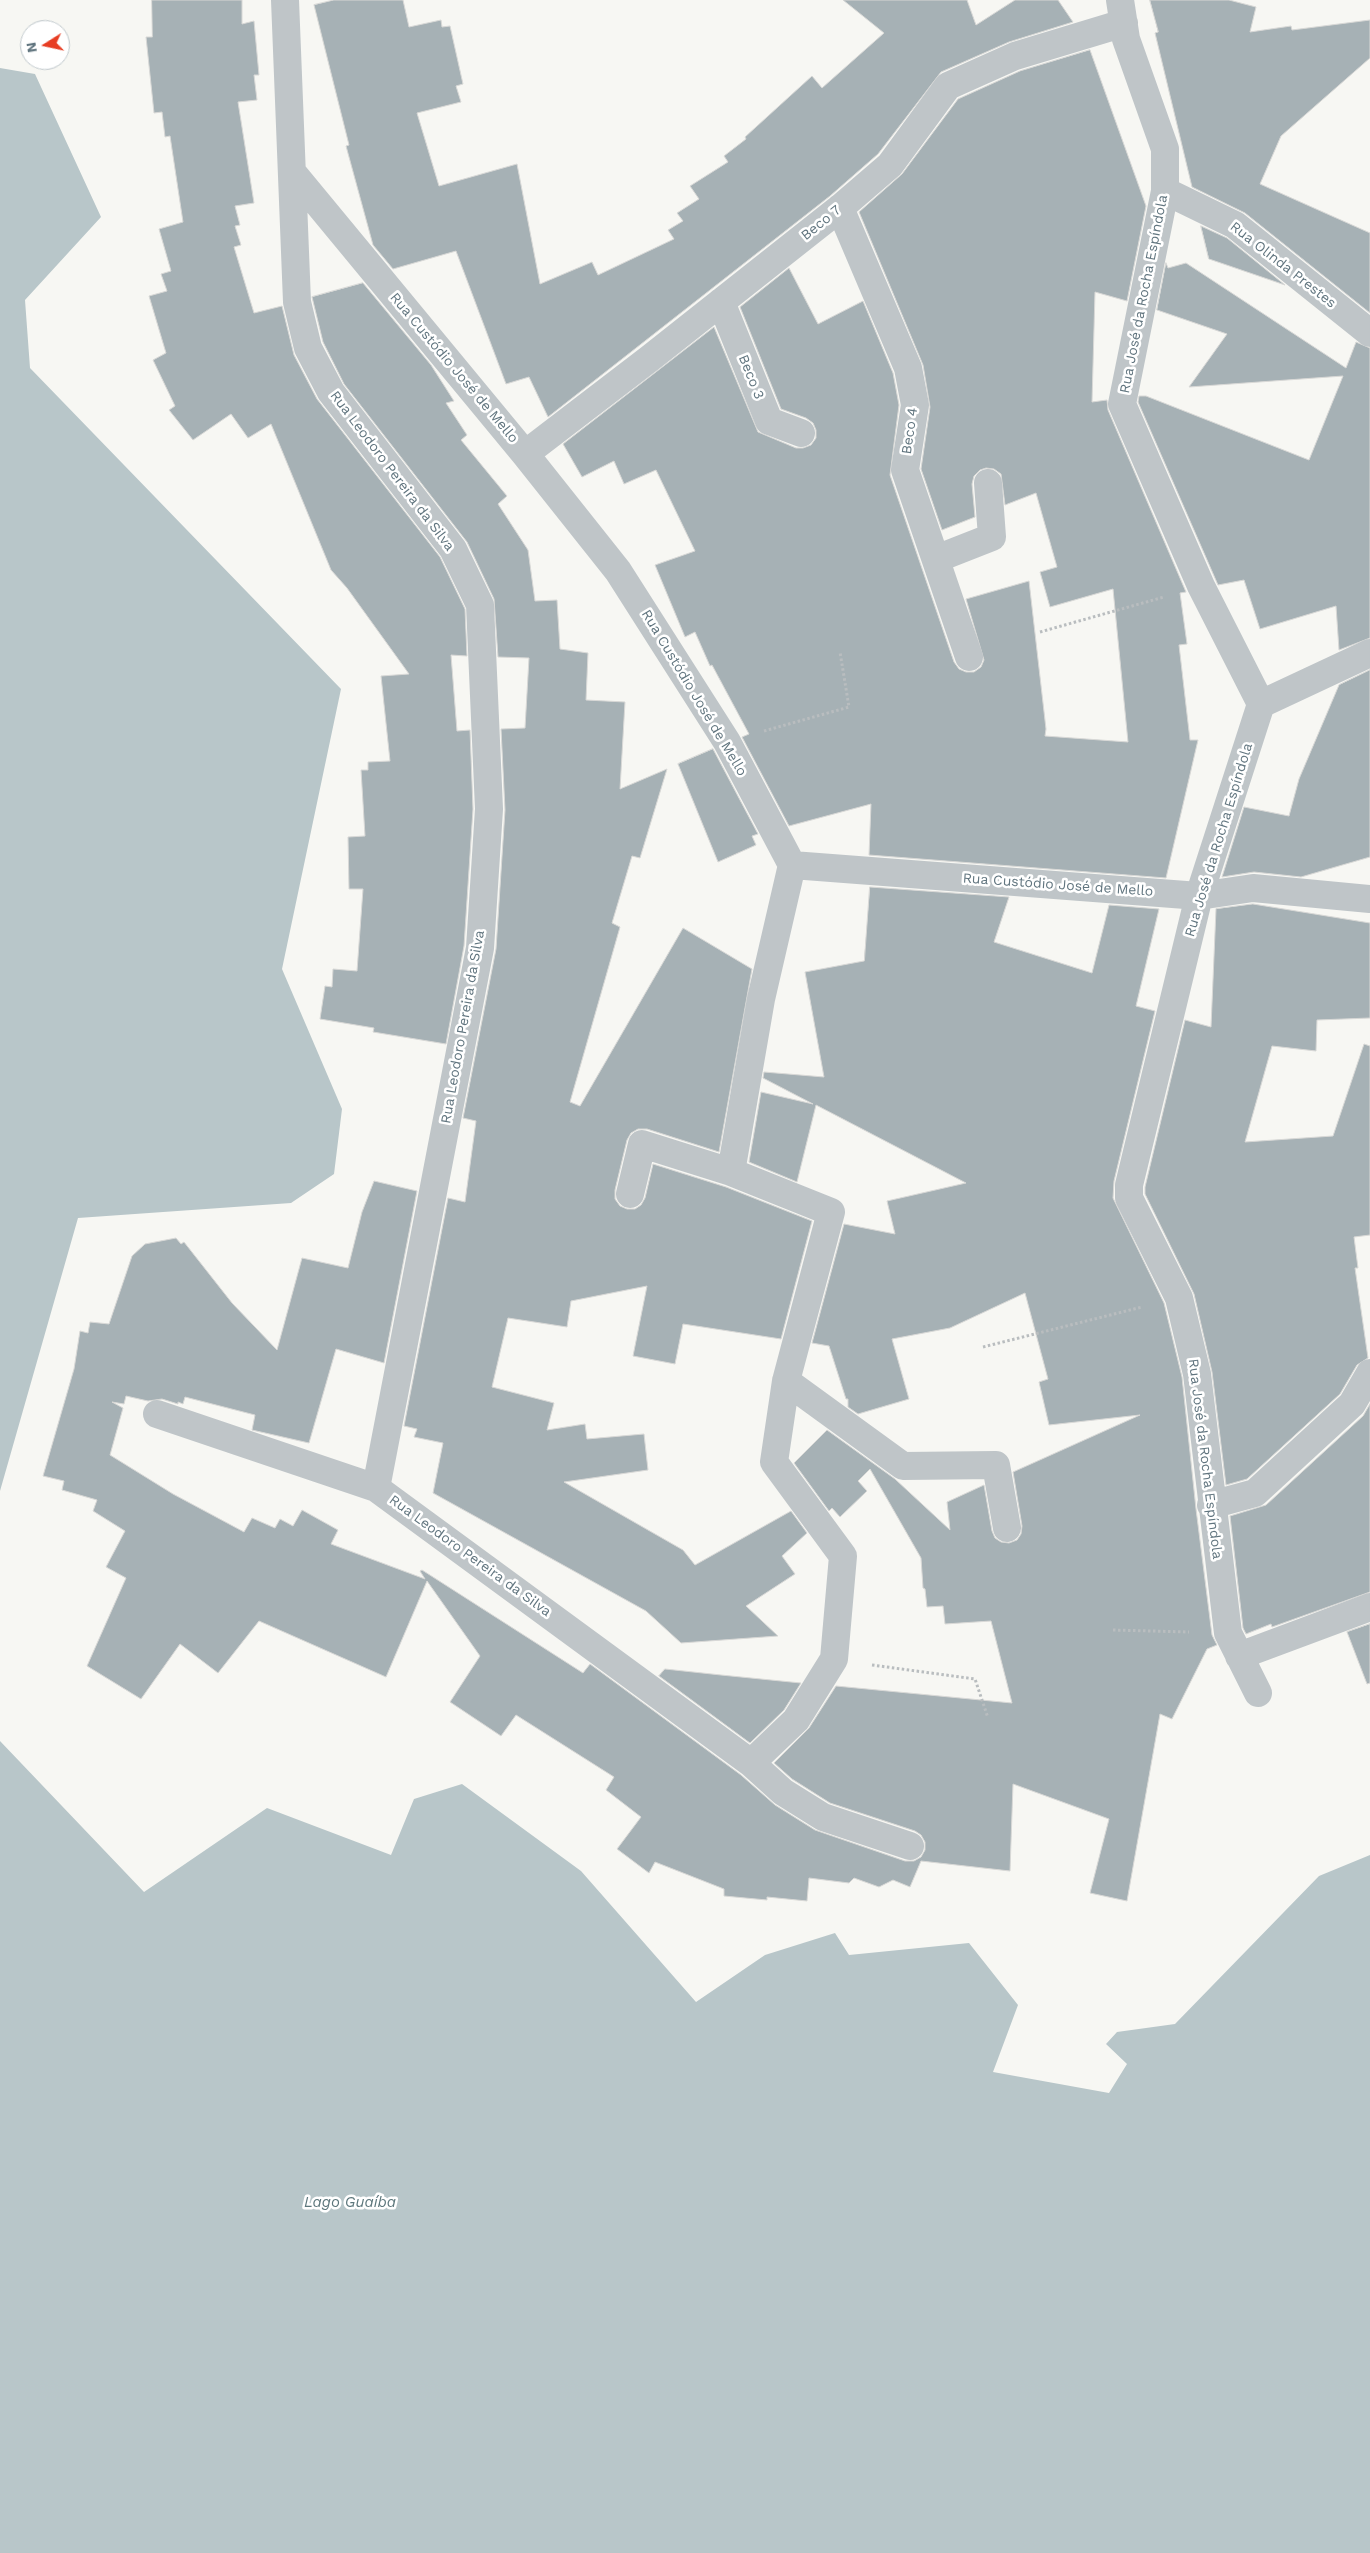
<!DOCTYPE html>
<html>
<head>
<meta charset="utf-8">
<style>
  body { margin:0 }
  #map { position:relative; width:1370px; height:2553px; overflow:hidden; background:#f7f7f3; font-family:"Work Sans",sans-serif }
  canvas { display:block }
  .north { position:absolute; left:20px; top:20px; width:50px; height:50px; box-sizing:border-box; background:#fff; border:1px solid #c0c8cc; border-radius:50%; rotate:260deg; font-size:14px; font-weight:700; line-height:20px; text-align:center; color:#61757f }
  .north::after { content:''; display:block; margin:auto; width:18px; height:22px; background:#e73d23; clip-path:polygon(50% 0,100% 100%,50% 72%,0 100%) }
</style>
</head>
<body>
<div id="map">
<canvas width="1370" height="2553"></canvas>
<div class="north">N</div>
</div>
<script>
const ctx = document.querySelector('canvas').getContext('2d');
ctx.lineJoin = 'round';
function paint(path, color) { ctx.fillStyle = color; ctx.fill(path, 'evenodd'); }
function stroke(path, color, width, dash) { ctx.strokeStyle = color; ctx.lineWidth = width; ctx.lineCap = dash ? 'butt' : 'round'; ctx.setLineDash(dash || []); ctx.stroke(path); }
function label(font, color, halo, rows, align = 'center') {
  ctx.font = font + ' "Work Sans",sans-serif'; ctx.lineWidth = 5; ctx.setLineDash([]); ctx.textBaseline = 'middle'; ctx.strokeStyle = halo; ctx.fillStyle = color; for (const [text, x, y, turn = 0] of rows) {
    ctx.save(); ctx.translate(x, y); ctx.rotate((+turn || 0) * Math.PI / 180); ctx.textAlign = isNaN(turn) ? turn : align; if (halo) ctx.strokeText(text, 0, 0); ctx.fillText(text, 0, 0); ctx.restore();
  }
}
const water = new Path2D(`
  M 0,68 L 35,74 L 101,217 L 25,300 L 30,368 L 341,689 L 282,969 L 342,1109 L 334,1174 L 291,1203 L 78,1218 L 0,1491 Z
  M 0,1741 L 144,1892 L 267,1808 L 391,1855 L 414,1799 L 462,1784 L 581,1871 L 696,2002 L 765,1955 L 835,1933 L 849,1955 L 969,1943 L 1018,2005 L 993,2072 L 1109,2093 L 1127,2064 L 1106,2044 L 1117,2032 L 1175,2024 L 1319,1876 L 1370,1855 L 1370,2553 L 0,2553 Z`);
const building = new Path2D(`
  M 152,0 L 242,0 L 242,24 L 254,21 L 259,75 L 254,75 L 257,100 L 238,102 L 254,203 L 235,206 L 240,225 L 235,226 L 241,245 L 234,247 L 254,313 L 282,306 L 294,355 L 317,399 L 440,557 L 465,609 L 467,656 L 451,655 L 457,731 L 470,730 L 473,809 L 464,946 L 446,1044 L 373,1032 L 374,1028 L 320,1019 L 325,986 L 332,987 L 333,969 L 357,971 L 363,889 L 349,889 L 348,837 L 365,836 L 361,770 L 368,770 L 368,762 L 390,761 L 381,676 L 409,674 L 347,588 L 331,570 L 271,424 L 248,438 L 231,414 L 193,440 L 169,410 L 175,406 L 153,360 L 166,353 L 149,296 L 167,291 L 161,274 L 171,271 L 159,229 L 183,222 L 170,136 L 165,137 L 162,112 L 154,113 L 146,37 L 152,37 Z
  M 334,0 L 403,0 L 409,27 L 441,20 L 442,27 L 450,26 L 463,84 L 456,86 L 461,102 L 417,113 L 439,186 L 517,164 L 540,284 L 592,262 L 598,275 L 674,239 L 668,230 L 683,221 L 677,213 L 699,199 L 690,186 L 728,162 L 724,156 L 746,139 L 745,137 L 812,76 L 822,88 L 884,33 L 843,0 L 967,0 L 976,25 L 1015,0 L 1058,0 L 1073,22 L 1009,42 L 941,72 L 878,154 L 830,196 L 548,417 L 529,377 L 506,384 L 456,251 L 393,269 L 373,245 L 346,146 L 349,145 L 314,5 Z
  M 1150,0 L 1229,0 L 1256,7 L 1250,32 L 1291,26 L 1292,30 L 1370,20 L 1370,58 L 1281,136 L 1260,184 L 1370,233 L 1370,313 L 1245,213 L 1192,187 L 1155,33 L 1158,32 Z
  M 1090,50 L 1146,206 L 1127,301 L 1095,292 L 1092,402 L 1107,400 L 1108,410 L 1186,592 L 1180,593 L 1187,644 L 1179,645 L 1190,740 L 1198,740 L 1166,878 L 869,855 L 871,804 L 789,826 L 742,737 L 749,734 L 712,665 L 710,666 L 695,632 L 685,637 L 655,565 L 695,551 L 656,470 L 624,484 L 614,461 L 582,477 L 563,444 L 714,327 L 758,432 L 796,448 L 803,448 L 811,445 L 816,438 L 816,430 L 813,423 L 806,418 L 781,409 L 740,307 L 789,268 L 818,324 L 863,301 L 893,373 L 899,405 L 890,475 L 954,662 L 959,669 L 966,672 L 974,672 L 981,667 L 984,660 L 966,599 L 1029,581 L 1046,729 L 1045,736 L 1128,742 L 1113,589 L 1050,607 L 1040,572 L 1057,567 L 1036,493 L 1005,505 L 1001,474 L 994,469 L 986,468 L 980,470 L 974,476 L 972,484 L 975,517 L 942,530 L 921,469 L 930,407 L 923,365 L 859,212 L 902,174 L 958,99 L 1020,71 Z
  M 1201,226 L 1227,238 L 1285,285 L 1209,259 Z
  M 1166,263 L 1168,268 L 1186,263 L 1346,368 L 1356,342 L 1370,348 L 1370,638 L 1339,650 L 1336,606 L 1260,629 L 1244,580 L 1218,585 L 1138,402 L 1139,396 L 1146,396 L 1309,460 L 1343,376 L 1189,387 L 1227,334 L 1157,310 Z
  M 363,283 L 431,365 L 454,401 L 446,403 L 467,435 L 461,440 L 507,496 L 498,504 L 528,550 L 535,601 L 557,600 L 560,649 L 588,653 L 586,700 L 625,702 L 620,789 L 667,769 L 640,858 L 632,856 L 612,923 L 620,927 L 570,1102 L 580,1106 L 683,928 L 752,969 L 719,1152 L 647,1129 L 638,1129 L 631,1133 L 627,1140 L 615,1190 L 615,1199 L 620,1206 L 627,1209 L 635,1209 L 641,1205 L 645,1198 L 653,1164 L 726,1187 L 812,1221 L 781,1339 L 683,1324 L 675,1364 L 633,1356 L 647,1286 L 571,1301 L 567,1327 L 508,1318 L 492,1387 L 554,1403 L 547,1430 L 585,1424 L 587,1439 L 644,1434 L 648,1470 L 564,1482 L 683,1550 L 695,1565 L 791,1511 L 807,1533 L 782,1556 L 795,1574 L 746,1606 L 778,1636 L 681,1643 L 646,1611 L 433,1493 L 443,1443 L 414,1437 L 417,1429 L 404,1426 L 448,1198 L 465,1202 L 476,1121 L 463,1118 L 496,949 L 505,810 L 501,729 L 525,728 L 529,658 L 498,657 L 494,599 L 467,542 L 344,384 L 323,342 L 312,297 Z
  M 1370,670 L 1370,857 L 1301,877 L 1254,872 L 1222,877 L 1244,807 L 1289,816 L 1299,779 L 1339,685 Z
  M 713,749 L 758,834 L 752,836 L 756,845 L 718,862 L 678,764 Z
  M 870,887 L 1009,897 L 994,942 L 1092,973 L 1109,905 L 1159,909 L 1136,1006 L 1155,1011 L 1114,1181 L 1113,1198 L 1164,1303 L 1182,1377 L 1196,1509 L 1212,1635 L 1217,1645 L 1207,1649 L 1172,1719 L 1160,1714 L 1127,1901 L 1090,1893 L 1109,1819 L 1013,1784 L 1010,1871 L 921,1861 L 910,1887 L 893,1880 L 879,1887 L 854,1878 L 849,1883 L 809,1878 L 807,1901 L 767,1897 L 767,1900 L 724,1896 L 724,1889 L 655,1862 L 649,1873 L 617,1849 L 641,1817 L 606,1790 L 614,1777 L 516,1715 L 501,1736 L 450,1702 L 480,1656 L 427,1581 L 386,1677 L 259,1621 L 218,1673 L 180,1644 L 141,1699 L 87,1666 L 126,1578 L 106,1567 L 125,1531 L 93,1511 L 97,1500 L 62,1490 L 64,1481 L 43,1476 L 74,1369 L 80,1331 L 88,1333 L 90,1322 L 109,1324 L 132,1256 L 145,1244 L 176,1238 L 181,1244 L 184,1242 L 232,1303 L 277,1350 L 302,1258 L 348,1268 L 362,1212 L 374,1181 L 417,1191 L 384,1363 L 336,1349 L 309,1443 L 252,1430 L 255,1415 L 185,1397 L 183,1404 L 178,1402 L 178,1404 L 162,1399 L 148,1401 L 126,1396 L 124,1404 L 112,1402 L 123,1408 L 110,1455 L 173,1494 L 244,1532 L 252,1518 L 275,1528 L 280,1519 L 293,1526 L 302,1510 L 338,1530 L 331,1544 L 425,1579 L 420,1571 L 422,1570 L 583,1673 L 590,1664 L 741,1775 L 775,1805 L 815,1830 L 905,1861 L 914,1861 L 921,1857 L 925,1850 L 925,1842 L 921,1835 L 915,1831 L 830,1803 L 792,1779 L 774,1763 L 809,1728 L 836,1686 L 1012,1703 L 991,1621 L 945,1624 L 943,1606 L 927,1607 L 925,1589 L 923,1588 L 921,1558 L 870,1469 L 858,1481 L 867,1491 L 840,1517 L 832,1508 L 829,1511 L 794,1463 L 827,1430 L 895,1479 L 950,1530 L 947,1502 L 984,1485 L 992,1531 L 995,1538 L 1001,1542 L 1009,1543 L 1017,1540 L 1021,1534 L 1022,1526 L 1013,1472 L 1140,1415 L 1049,1425 L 1039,1382 L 1048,1379 L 1025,1293 L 950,1328 L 892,1339 L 909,1399 L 858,1414 L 848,1407 L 848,1399 L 846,1399 L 829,1346 L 812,1343 L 844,1224 L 895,1234 L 887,1201 L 966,1183 L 816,1105 L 797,1182 L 749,1162 L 761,1092 L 813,1104 L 763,1078 L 764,1072 L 824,1077 L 805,972 L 864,961 Z
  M 1253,904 L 1370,923 L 1370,1018 L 1317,1020 L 1316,1051 L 1272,1046 L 1245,1142 L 1333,1136 L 1364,1044 L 1370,1046 L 1370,1235 L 1354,1237 L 1358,1268 L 1355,1268 L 1368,1358 L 1357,1365 L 1340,1394 L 1247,1479 L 1226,1485 L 1212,1372 L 1194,1294 L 1145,1194 L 1145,1187 L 1185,1020 L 1211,1027 L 1216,909 Z
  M 1370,1404 L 1370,1592 L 1272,1627 L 1271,1624 L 1246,1634 L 1243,1628 L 1230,1516 L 1266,1505 L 1363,1416 Z
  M 1370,1624 L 1370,1683 L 1367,1684 L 1347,1632 Z
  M 665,1669 L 721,1675 L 801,1683 L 784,1710 L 750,1743 L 659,1676 Z`);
const path = new Path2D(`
  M 1040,632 L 1164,597
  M 764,731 L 849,707 L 840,652
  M 983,1347 L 1142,1307
  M 1113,1630 L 1189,1632
  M 872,1665 L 975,1679 L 988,1718`);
const minor = new Path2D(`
  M 285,0 L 297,302 L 308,348 L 331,392 L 453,549 L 480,605 L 489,809 L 480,948 L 376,1488 L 751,1763 L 783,1792 L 823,1817 L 910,1846
  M 1120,0 L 1126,39 L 1165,149 L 1165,191 L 1122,404 L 1201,586 L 1261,704 L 1199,896 L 1129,1185 L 1129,1198 L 1179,1298 L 1197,1374 L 1228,1633 L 1258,1693
  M 292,172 L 525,454 L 618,571 L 727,742 L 792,865 L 1199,896 L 1253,888 L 1370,899
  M 1165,191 L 1235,225 L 1370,333
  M 840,208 L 908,368 L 915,405 L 905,470 L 969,657
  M 721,302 L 769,421 L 801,433
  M 525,454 L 649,359 L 840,208 L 890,165 L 948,86 L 1015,56 L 1124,23
  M 936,559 L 992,537 L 988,483
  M 1261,704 L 1370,653
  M 630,1194 L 642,1144 L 731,1172
  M 786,1381 L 903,1466 L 996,1465 L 1007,1528
  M 157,1414 L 376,1488
  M 1211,1505 L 1255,1493 L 1352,1404 L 1370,1373
  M 1239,1656 L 1370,1607
  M 751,1763 L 796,1720 L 834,1659 L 843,1556 L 774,1462 L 786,1381 L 831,1212 L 731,1172 L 761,999 L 792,865`);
const streetNames = [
  ["Beco 7",821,223,-39],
  ["Rua Olinda Prestes",1283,265,38],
  ["Rua José da Rocha Espíndola",1144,294,-79],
  ["Rua Custódio José de Mello",454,368,50],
  ["Beco 3",751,377,68],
  ["Beco 4",910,431,-82],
  ["Rua Leodoro Pereira da Silva",392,471,53],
  ["Rua Custódio José de Mello",694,693,59],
  ["Rua José da Rocha Espíndola",1219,840,-73],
  ["Rua Custódio José de Mello",1058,885,4],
  ["Rua Leodoro Pereira da Silva",463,1027,-80],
  ["Rua José da Rocha Espíndola",1205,1459,83],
  ["Rua Leodoro Pereira da Silva",470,1556,36]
];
const waterNames = [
  ["Lago Guaíba",350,2203]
];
paint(water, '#b8c6c9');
paint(building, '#a6b1b5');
stroke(building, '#d8d8d6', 1);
stroke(path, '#b9bdbf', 3, [2.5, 2.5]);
stroke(minor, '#bfc5c8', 28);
label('14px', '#61757f', '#fff', streetNames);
label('italic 15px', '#5c767b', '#fff', waterNames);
</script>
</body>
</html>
